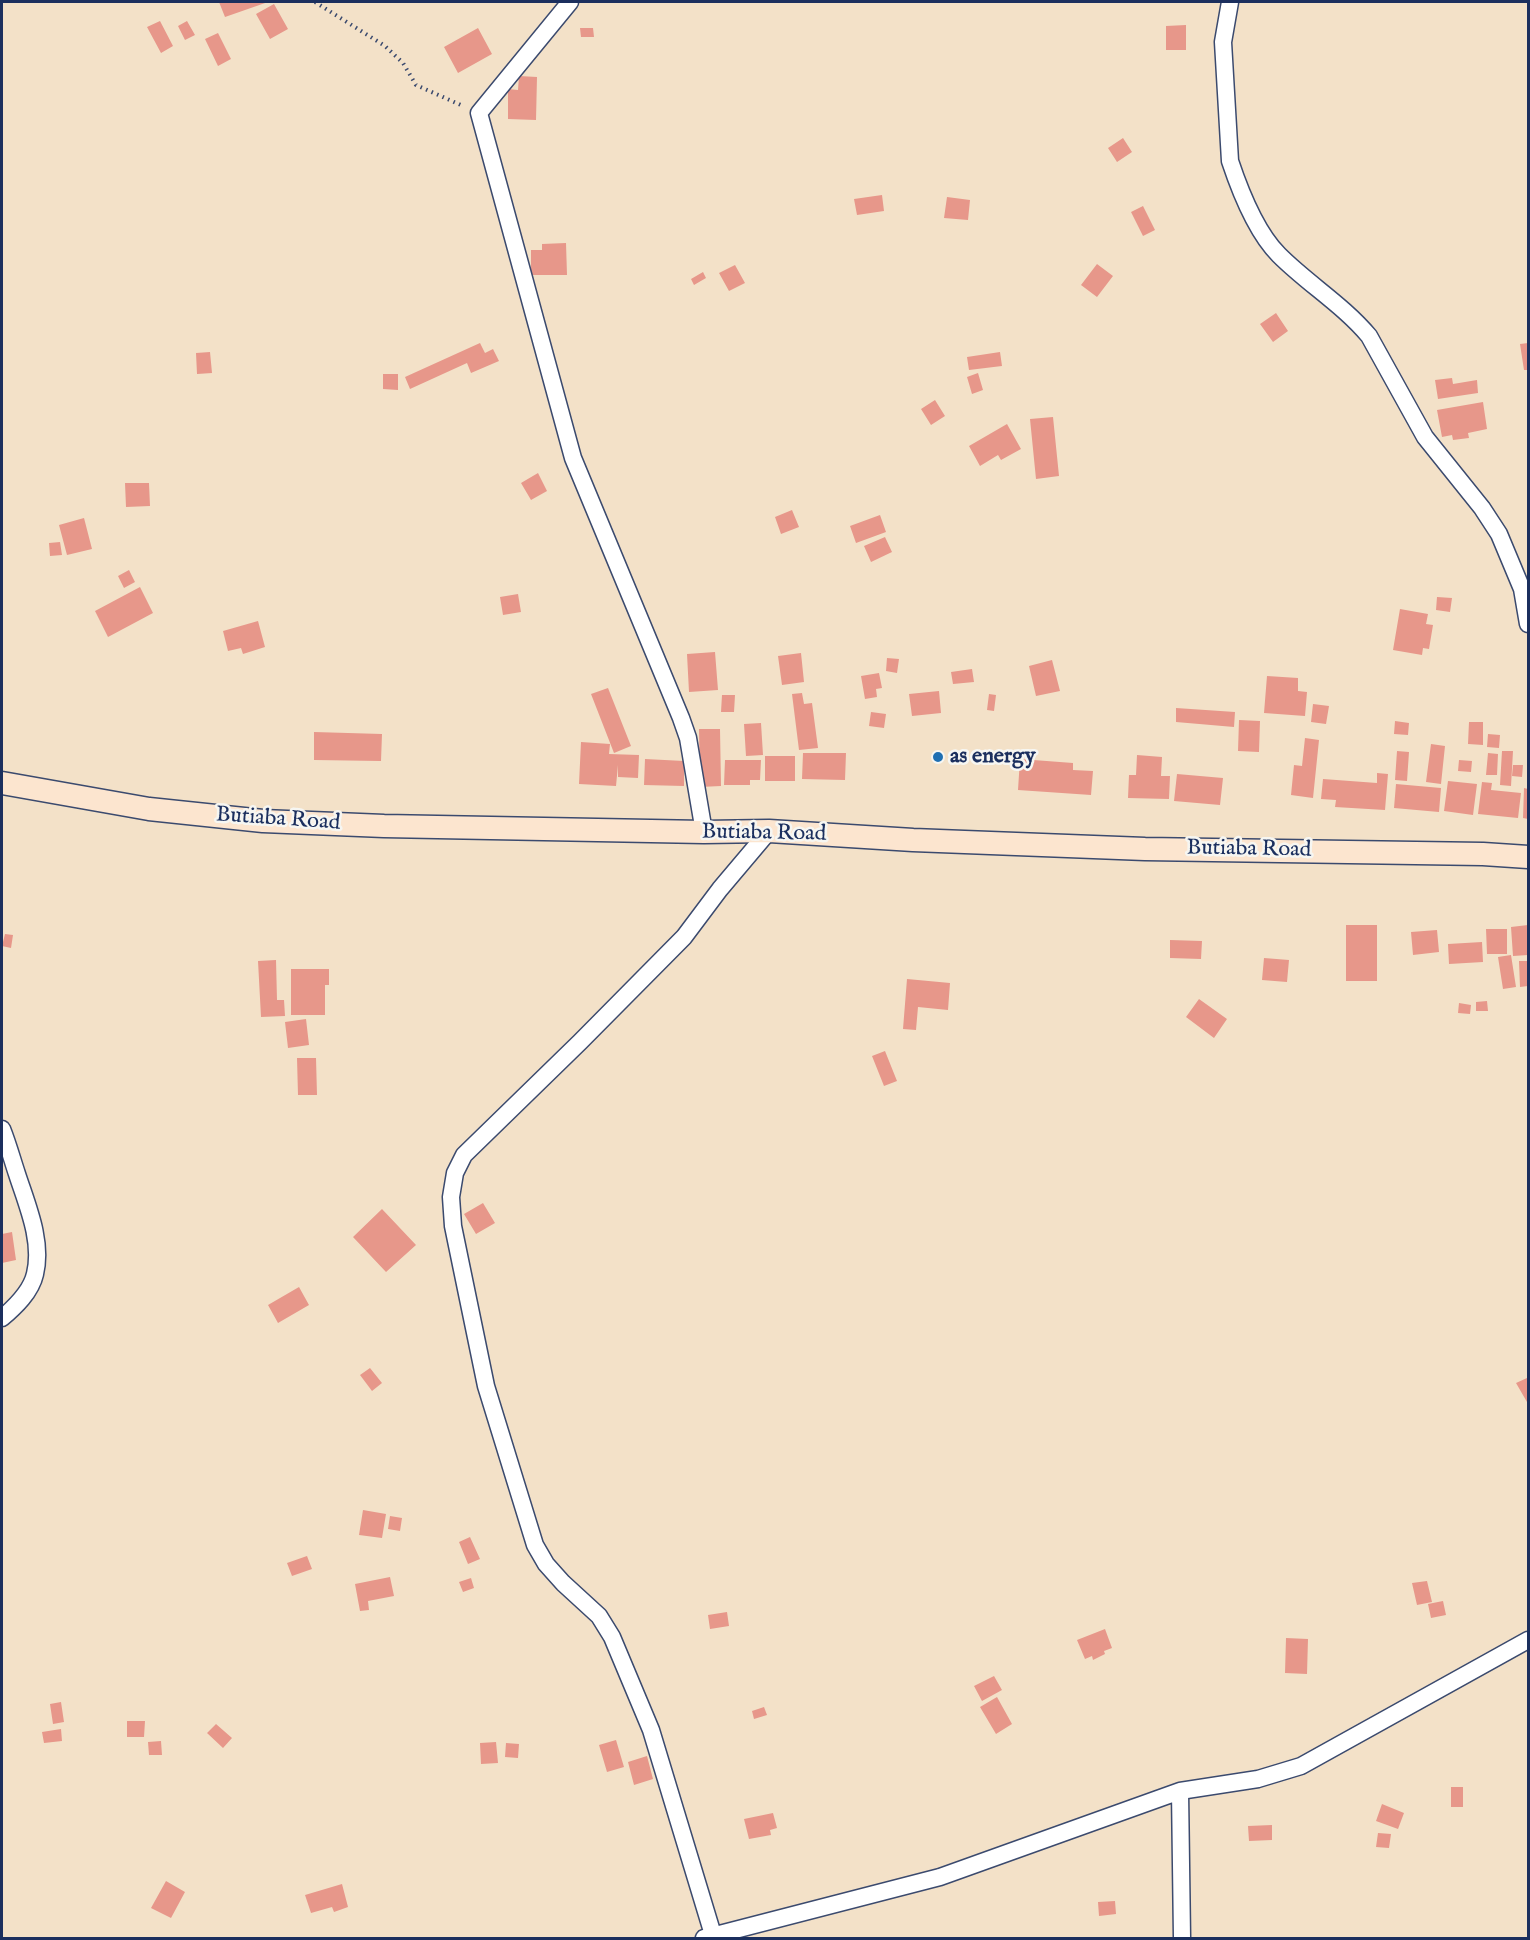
<!DOCTYPE html>
<html>
<head>
<meta charset="utf-8">
<style>
  body { margin:0 }
  #map { position:relative; width:1530px; height:1940px; overflow:hidden; background:#f3e1c8; font-family:"IM FELL English",serif }
  canvas { display:block }
  .frame { position:absolute; inset:0; border:3px solid #1b2f5e; pointer-events:none }
</style>
</head>
<body>
<div id="map">
<canvas width="1530" height="1940"></canvas>
<div class="frame"></div>
</div>
<script>
const ctx = document.querySelector('canvas').getContext('2d');
ctx.lineJoin = 'round';
function paint(path, color) { ctx.fillStyle = color; ctx.fill(path, 'evenodd'); }
function stroke(path, color, width, dash) { ctx.strokeStyle = color; ctx.lineWidth = width; ctx.lineCap = dash ? 'butt' : 'round'; ctx.setLineDash(dash || []); ctx.stroke(path); }
function label(font, color, halo, rows, align = 'center') {
  ctx.font = font + ' "IM FELL English",serif'; ctx.lineWidth = 5; ctx.setLineDash([]); ctx.textBaseline = 'middle'; ctx.strokeStyle = halo; ctx.fillStyle = color; for (const [text, x, y, turn = 0] of rows) {
    ctx.save(); ctx.translate(x, y); ctx.rotate((+turn || 0) * Math.PI / 180); ctx.textAlign = isNaN(turn) ? turn : align; if (halo) ctx.strokeText(text, 0, 0); ctx.fillText(text, 0, 0); ctx.restore();
  }
}
const building = new Path2D(`
  M 219,2 L 268,2 L 225,17 Z
  M 274,4 L 288,29 L 270,39 L 256,14 Z
  M 160,21 L 173,46 L 161,53 L 147,27 Z
  M 187,21 L 195,35 L 185,40 L 178,26 Z
  M 1186,25 L 1186,50 L 1166,50 L 1166,26 Z
  M 478,28 L 492,54 L 458,73 L 444,47 Z
  M 580,28 L 593,28 L 594,37 L 581,37 Z
  M 218,33 L 231,59 L 218,66 L 205,39 Z
  M 519,76 L 537,77 L 536,120 L 508,119 L 508,89 L 518,90 Z
  M 1123,138 L 1132,152 L 1117,162 L 1108,148 Z
  M 882,195 L 884,211 L 857,215 L 854,199 Z
  M 947,197 L 970,200 L 968,220 L 944,218 Z
  M 1143,206 L 1155,230 L 1143,236 L 1131,212 Z
  M 566,243 L 567,275 L 531,275 L 531,250 L 542,250 L 542,244 Z
  M 1097,264 L 1113,276 L 1097,297 L 1081,285 Z
  M 735,265 L 745,283 L 729,291 L 719,273 Z
  M 703,272 L 706,278 L 694,285 L 691,279 Z
  M 1276,313 L 1288,331 L 1273,342 L 1260,324 Z
  M 480,343 L 485,353 L 493,349 L 499,361 L 471,373 L 467,363 L 410,389 L 405,377 Z
  M 1528,343 L 1528,370 L 1524,370 L 1520,344 Z
  M 210,352 L 212,373 L 197,374 L 196,353 Z
  M 1000,352 L 1002,366 L 969,370 L 967,357 Z
  M 978,373 L 983,390 L 972,394 L 967,377 Z
  M 383,374 L 398,374 L 398,390 L 383,389 Z
  M 1452,378 L 1453,384 L 1477,380 L 1478,393 L 1438,399 L 1435,380 Z
  M 935,400 L 945,416 L 931,425 L 921,409 Z
  M 1483,402 L 1487,429 L 1468,433 L 1469,438 L 1453,440 L 1452,435 L 1442,437 L 1437,410 Z
  M 1053,417 L 1059,476 L 1036,479 L 1030,419 Z
  M 1007,424 L 1021,449 L 1001,460 L 998,455 L 980,466 L 969,446 Z
  M 538,473 L 547,491 L 531,500 L 521,483 Z
  M 125,483 L 149,483 L 150,506 L 126,507 Z
  M 792,510 L 799,527 L 781,534 L 775,517 Z
  M 880,515 L 886,532 L 856,543 L 850,526 Z
  M 84,518 L 92,549 L 67,555 L 59,525 Z
  M 885,537 L 892,552 L 871,562 L 864,546 Z
  M 60,542 L 62,555 L 50,556 L 49,543 Z
  M 129,570 L 135,582 L 124,588 L 118,576 Z
  M 140,587 L 153,613 L 108,637 L 95,611 Z
  M 518,594 L 521,612 L 503,615 L 500,597 Z
  M 1437,597 L 1452,598 L 1450,612 L 1436,610 Z
  M 1400,609 L 1428,614 L 1426,624 L 1433,625 L 1429,649 L 1423,648 L 1422,655 L 1393,650 Z
  M 258,621 L 265,647 L 243,654 L 241,648 L 228,651 L 223,631 Z
  M 715,652 L 718,690 L 689,692 L 687,654 Z
  M 801,653 L 804,682 L 782,685 L 778,656 Z
  M 887,658 L 899,659 L 897,673 L 886,671 Z
  M 1052,660 L 1060,691 L 1036,696 L 1029,666 Z
  M 972,669 L 974,682 L 953,684 L 951,672 Z
  M 879,673 L 882,688 L 876,689 L 877,697 L 865,699 L 861,676 Z
  M 1267,676 L 1298,678 L 1298,691 L 1307,692 L 1305,716 L 1264,713 Z
  M 608,688 L 631,746 L 614,753 L 591,694 Z
  M 939,691 L 941,713 L 912,716 L 909,694 Z
  M 802,693 L 804,704 L 812,703 L 818,748 L 799,750 L 792,694 Z
  M 989,694 L 996,695 L 994,711 L 987,710 Z
  M 722,695 L 735,695 L 734,712 L 721,712 Z
  M 1313,704 L 1329,706 L 1326,724 L 1311,722 Z
  M 1176,708 L 1235,712 L 1234,727 L 1176,722 Z
  M 871,712 L 886,714 L 884,728 L 869,726 Z
  M 1239,720 L 1260,721 L 1259,752 L 1238,751 Z
  M 1395,721 L 1409,723 L 1408,735 L 1394,734 Z
  M 1469,722 L 1483,722 L 1483,745 L 1468,744 Z
  M 761,723 L 763,755 L 746,756 L 744,724 Z
  M 699,729 L 720,729 L 721,786 L 700,787 Z
  M 314,732 L 382,734 L 381,761 L 314,760 Z
  M 1488,734 L 1500,735 L 1499,748 L 1487,747 Z
  M 1305,738 L 1319,740 L 1313,798 L 1291,795 L 1294,765 L 1302,766 Z
  M 581,742 L 610,744 L 609,754 L 639,755 L 638,778 L 618,777 L 618,765 L 616,786 L 579,784 Z
  M 1431,744 L 1445,746 L 1441,784 L 1426,782 Z
  M 1397,751 L 1409,752 L 1407,781 L 1395,780 Z
  M 1502,751 L 1513,751 L 1511,786 L 1500,785 Z
  M 803,753 L 846,753 L 845,780 L 802,779 Z
  M 1488,753 L 1498,754 L 1497,775 L 1486,775 Z
  M 1137,755 L 1162,757 L 1161,776 L 1170,776 L 1169,799 L 1128,798 L 1129,775 L 1136,775 Z
  M 765,756 L 795,756 L 795,781 L 765,781 Z
  M 645,759 L 684,761 L 684,786 L 644,785 Z
  M 1020,759 L 1073,763 L 1073,770 L 1093,771 L 1091,795 L 1018,790 Z
  M 725,760 L 761,760 L 760,780 L 750,780 L 750,785 L 724,785 Z
  M 1459,760 L 1472,761 L 1471,772 L 1458,771 Z
  M 1513,765 L 1523,765 L 1522,777 L 1512,776 Z
  M 1377,773 L 1388,774 L 1385,810 L 1335,807 L 1336,800 L 1321,799 L 1323,779 L 1377,783 Z
  M 1177,774 L 1223,778 L 1220,805 L 1174,801 Z
  M 1448,781 L 1477,784 L 1473,815 L 1444,811 Z
  M 1482,782 L 1492,783 L 1491,790 L 1521,793 L 1518,818 L 1478,814 Z
  M 1396,784 L 1441,788 L 1439,812 L 1394,808 Z
  M 1524,788 L 1528,789 L 1528,819 L 1523,818 Z
  M 1346,925 L 1377,925 L 1377,981 L 1346,981 Z
  M 1528,925 L 1528,955 L 1513,956 L 1511,927 Z
  M 1486,929 L 1507,929 L 1507,954 L 1487,954 Z
  M 1437,930 L 1439,952 L 1413,955 L 1411,932 Z
  M 5,934 L 13,935 L 11,948 L 2,946 Z
  M 1170,940 L 1202,941 L 1201,959 L 1170,958 Z
  M 1482,942 L 1483,962 L 1449,964 L 1448,944 Z
  M 1511,955 L 1516,987 L 1503,989 L 1498,957 Z
  M 1264,958 L 1289,960 L 1287,982 L 1262,980 Z
  M 276,960 L 277,1000 L 284,1000 L 285,1016 L 261,1017 L 258,961 Z
  M 1519,961 L 1528,961 L 1528,986 L 1520,987 Z
  M 291,969 L 329,969 L 329,985 L 325,985 L 325,1015 L 291,1015 Z
  M 907,979 L 950,983 L 948,1010 L 918,1007 L 916,1030 L 903,1029 Z
  M 1199,999 L 1227,1019 L 1214,1038 L 1186,1017 Z
  M 1487,1001 L 1488,1011 L 1476,1011 L 1476,1002 Z
  M 1459,1003 L 1471,1005 L 1470,1014 L 1458,1013 Z
  M 306,1019 L 309,1045 L 288,1048 L 285,1022 Z
  M 885,1051 L 897,1081 L 884,1086 L 872,1056 Z
  M 297,1058 L 316,1058 L 317,1095 L 298,1095 Z
  M 483,1203 L 495,1223 L 476,1234 L 464,1214 Z
  M 382,1209 L 416,1245 L 386,1272 L 353,1237 Z
  M 12,1232 L 16,1260 L 2,1263 L 2,1234 Z
  M 299,1287 L 309,1305 L 278,1323 L 268,1305 Z
  M 370,1368 L 382,1383 L 372,1391 L 360,1375 Z
  M 1527,1378 L 1528,1401 L 1527,1402 L 1516,1383 Z
  M 363,1510 L 386,1514 L 382,1538 L 359,1535 Z
  M 390,1516 L 402,1518 L 400,1531 L 388,1529 Z
  M 470,1537 L 480,1559 L 468,1564 L 459,1542 Z
  M 307,1556 L 312,1569 L 292,1576 L 287,1563 Z
  M 390,1577 L 394,1596 L 368,1601 L 369,1610 L 360,1611 L 355,1584 Z
  M 471,1578 L 474,1588 L 463,1592 L 459,1582 Z
  M 1427,1581 L 1432,1602 L 1417,1605 L 1412,1583 Z
  M 1443,1601 L 1446,1615 L 1431,1618 L 1428,1604 Z
  M 727,1612 L 729,1626 L 710,1629 L 708,1615 Z
  M 1105,1629 L 1112,1648 L 1104,1651 L 1105,1654 L 1093,1660 L 1092,1656 L 1085,1659 L 1077,1640 Z
  M 1286,1638 L 1308,1639 L 1307,1674 L 1285,1673 Z
  M 994,1676 L 1002,1690 L 982,1701 L 974,1686 Z
  M 997,1697 L 1012,1724 L 996,1734 L 980,1707 Z
  M 61,1702 L 64,1722 L 53,1724 L 50,1704 Z
  M 764,1707 L 767,1715 L 754,1719 L 752,1711 Z
  M 127,1721 L 145,1721 L 144,1737 L 127,1737 Z
  M 216,1724 L 232,1738 L 223,1748 L 207,1733 Z
  M 61,1729 L 62,1741 L 44,1743 L 42,1732 Z
  M 616,1740 L 624,1767 L 607,1772 L 599,1745 Z
  M 161,1741 L 162,1755 L 149,1755 L 148,1742 Z
  M 496,1742 L 498,1763 L 481,1764 L 480,1743 Z
  M 506,1743 L 519,1744 L 518,1758 L 505,1757 Z
  M 647,1756 L 653,1779 L 634,1785 L 628,1762 Z
  M 1451,1787 L 1463,1787 L 1463,1807 L 1451,1807 Z
  M 1382,1804 L 1404,1813 L 1398,1829 L 1376,1821 Z
  M 773,1813 L 777,1828 L 770,1830 L 771,1835 L 749,1839 L 744,1819 Z
  M 1272,1825 L 1272,1840 L 1249,1841 L 1248,1826 Z
  M 1378,1833 L 1391,1834 L 1389,1848 L 1376,1847 Z
  M 166,1881 L 185,1892 L 171,1918 L 151,1908 Z
  M 342,1884 L 348,1907 L 334,1912 L 332,1907 L 311,1913 L 305,1895 Z
  M 1115,1901 L 1116,1914 L 1099,1916 L 1098,1902 Z`);
const path = new Path2D(`
  M 315,2 L 385,46 L 403,63 L 416,85 L 463,106`);
const street = new Path2D(`
  M 570,2 L 479,113 L 573,458 L 681,718 L 688,738 L 704,832
  M 1230,2 L 1223,42 L 1230,161 C 1240,191 1257,233 1279,255 C 1308,284 1343,305 1369,336 L 1425,437 L 1482,508 L 1499,534 L 1522,589 L 1528,624
  M 2,1129 C 8,1144 12,1159 17,1174 C 27,1205 43,1241 35,1274 C 31,1292 15,1307 2,1318
  M 1180,1791 L 1182,1938
  M 704,1938 L 940,1877 L 1180,1791 L 1258,1779 L 1301,1766 L 1528,1640
  M 714,1938 L 651,1730 L 612,1637 L 599,1616 L 563,1583 L 546,1564 L 535,1545 L 486,1386 L 453,1226 L 451,1197 L 455,1173 L 464,1155 L 580,1042 L 684,937 L 720,889 L 769,831`);
const secondary = new Path2D(`
  M 2,783 L 149,809 L 263,821 L 384,826 L 704,832 L 769,831 L 913,840 L 1145,849 L 1483,854 L 1528,857`);
const markers = [
  [938,757,6,"#1f6fb2"]
];
const poiNames = [
  ["as energy",950,757]
];
const streetNames = [
  ["Butiaba Road",278,820,4],
  ["Butiaba Road",764,834,1],
  ["Butiaba Road",1249,850,1]
];
paint(building, '#e7978a');
stroke(street, '#3b4a6e', 19);
stroke(secondary, '#3b4a6e', 25);
stroke(path, '#3b4a6e', 4, [1.5, 4.5]);
stroke(street, '#fff', 16);
stroke(secondary, '#fce5cf', 22);
for (const [x, y, r, color] of markers) { const dot = new Path2D(); dot.arc(x, y, r, 0, 2 * Math.PI); ctx.fillStyle = color; ctx.fill(dot); stroke(dot, '#f6f6f2', 2); }
label('bold 22px', '#1b2f5e', '#f6f6f2', poiNames, 'left');
label('22px', '#1b2f5e', '#f6f6f2', streetNames);
</script>
</body>
</html>
